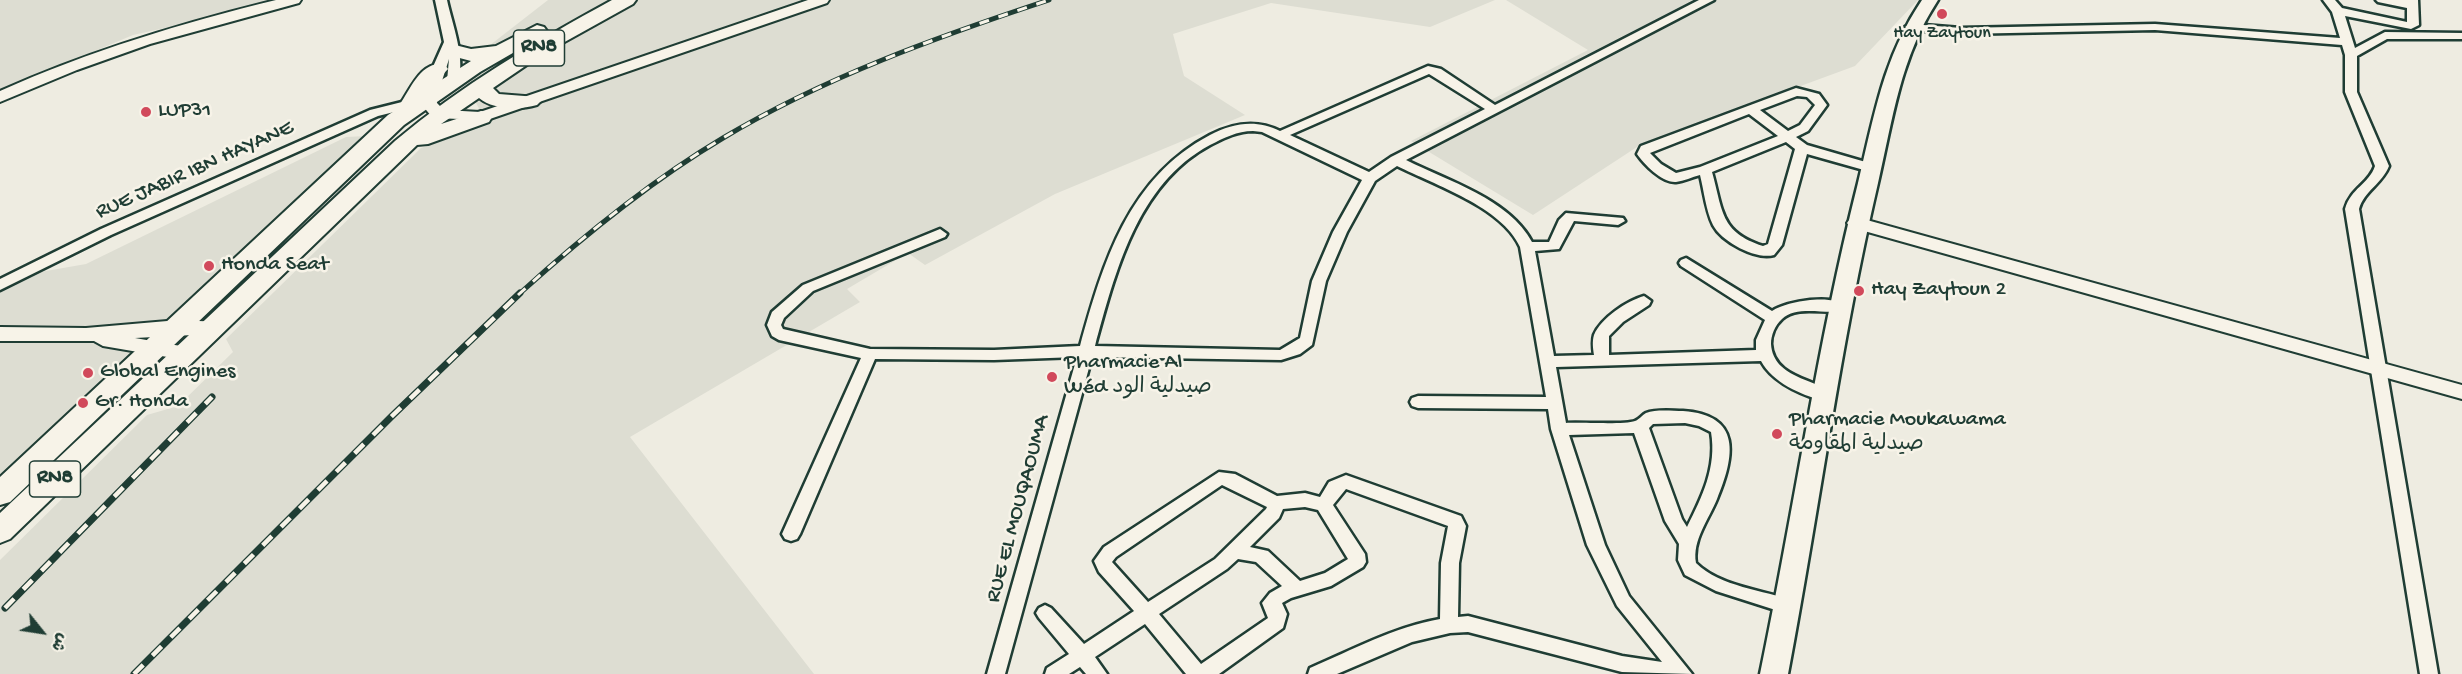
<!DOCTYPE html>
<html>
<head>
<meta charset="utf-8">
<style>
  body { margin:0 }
  #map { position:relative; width:2462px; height:674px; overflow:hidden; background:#eeece1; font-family:"Gochi Hand","Playpen Sans Arabic",sans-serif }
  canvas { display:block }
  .north { position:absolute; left:12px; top:602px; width:60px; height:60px; -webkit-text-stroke:4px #f7f3e8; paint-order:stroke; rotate:120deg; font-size:16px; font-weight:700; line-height:24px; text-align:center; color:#1f3d34 }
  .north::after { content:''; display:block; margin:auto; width:21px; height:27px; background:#1f3d34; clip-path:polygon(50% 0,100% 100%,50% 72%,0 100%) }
</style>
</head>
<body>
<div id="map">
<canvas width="2462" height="674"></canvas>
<div class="north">ش</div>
</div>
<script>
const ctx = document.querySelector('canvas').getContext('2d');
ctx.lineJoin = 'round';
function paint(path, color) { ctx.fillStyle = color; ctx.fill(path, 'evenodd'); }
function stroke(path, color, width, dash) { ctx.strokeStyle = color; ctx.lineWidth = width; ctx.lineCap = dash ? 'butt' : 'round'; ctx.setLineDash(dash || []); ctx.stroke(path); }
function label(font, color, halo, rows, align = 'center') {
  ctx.font = font + ' "Gochi Hand","Playpen Sans Arabic",sans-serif'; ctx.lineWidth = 5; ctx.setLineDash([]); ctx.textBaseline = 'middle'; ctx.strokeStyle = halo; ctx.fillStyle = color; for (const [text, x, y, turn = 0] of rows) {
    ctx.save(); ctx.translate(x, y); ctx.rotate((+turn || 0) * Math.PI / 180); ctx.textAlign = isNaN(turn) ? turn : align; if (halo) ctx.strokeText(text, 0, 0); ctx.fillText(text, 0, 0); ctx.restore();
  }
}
const built = new Path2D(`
  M 0,0 L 292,0 L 133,35 L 0,91 Z
  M 548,0 L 1495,0 L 1430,27 L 1271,3 L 1173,34 L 1184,76 L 1245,115 L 1055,194 L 925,265 L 908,253 L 847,289 L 860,302 L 630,437 L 814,674 L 0,674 L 0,560 L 147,415 L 178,406 L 233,352 L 226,339 L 421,148 L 488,125 L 458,70 Z
  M 1506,0 L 1918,0 L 1855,66 L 1640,145 L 1533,215 L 1411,141 L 1588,50 Z
  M 388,135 L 0,497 L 0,279 L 86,264 L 346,137 Z`);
const minor = new Path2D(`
  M 435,0 L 447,0 C 452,24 467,61 457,84 L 453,85 L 447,81 L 449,59 L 441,84 L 435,88 L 429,84 L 432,69 L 444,42 Z
  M 1699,0 L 1714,0 L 1406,160 C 1448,181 1509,199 1532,242 L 1549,242 L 1559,220 L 1566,213 L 1623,218 L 1625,221 L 1618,225 L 1574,221 L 1559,249 L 1535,251 L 1554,356 L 1594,355 C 1593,348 1592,342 1594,335 C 1601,318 1627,301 1644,296 L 1651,301 L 1649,305 L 1623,322 L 1609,336 L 1609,355 L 1756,350 L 1756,340 L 1765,320 L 1681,266 L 1679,263 L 1681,260 L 1686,258 L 1772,311 C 1786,301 1835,293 1846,307 C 1838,319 1799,302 1782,319 C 1775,325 1771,335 1771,344 C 1773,380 1822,379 1831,395 L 1829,399 L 1823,401 C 1800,394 1773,383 1761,361 L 1556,367 L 1566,423 C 1580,422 1625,425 1635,421 C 1639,420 1642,415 1646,413 C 1656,409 1672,411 1683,411 C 1742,415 1735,456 1717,499 C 1709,519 1692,540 1696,563 C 1720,587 1764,590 1794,601 L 1797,606 L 1794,611 L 1788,614 L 1716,591 L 1685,575 L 1678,560 L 1679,544 L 1665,521 L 1634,433 L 1569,435 L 1605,545 L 1629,596 L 1692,674 L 1622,672 L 1468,632 L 1450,633 L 1412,642 L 1337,674 L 1308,674 L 1310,668 C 1352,650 1394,627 1440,619 L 1441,563 L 1448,526 L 1346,489 L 1333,505 L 1365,554 L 1366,562 L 1363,567 L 1331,586 L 1291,598 L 1282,603 L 1287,614 L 1283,628 L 1219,674 L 1186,674 L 1145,624 L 1095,657 L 1107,674 L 1086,674 L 1080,667 L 1069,674 L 1045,674 L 1047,668 L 1069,654 L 1039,618 L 1036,613 L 1039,608 L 1045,605 L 1051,608 L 1084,644 L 1134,611 L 1099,572 L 1094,561 L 1104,547 L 1219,472 L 1235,474 L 1277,496 L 1305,493 L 1320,497 L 1329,482 L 1346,475 L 1461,516 L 1466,526 L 1459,563 L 1458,617 L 1468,616 L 1622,656 L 1662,662 L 1617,606 L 1587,545 L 1551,429 L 1548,409 L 1418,408 L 1412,406 L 1410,402 L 1412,398 L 1418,396 L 1546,397 L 1520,247 C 1502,207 1435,185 1397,166 L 1375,181 L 1347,232 L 1326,281 L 1312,345 L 1300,354 L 1281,360 L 1092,357 L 1005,674 L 987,674 L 1077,357 L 994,360 L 875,359 L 800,534 L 797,539 L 791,541 L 785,539 L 782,534 L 861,358 L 779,340 L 772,336 L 767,325 L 772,312 L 803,285 L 940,229 L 947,234 L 945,237 L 813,291 L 784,318 L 781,325 L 783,329 L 870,349 L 994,350 L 1080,346 C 1103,263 1128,178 1210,135 C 1233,123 1256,119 1280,131 L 1428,66 L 1441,69 L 1495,105 ZM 1429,74 L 1485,109 L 1391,157 L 1369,172 L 1290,135 ZM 1253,131 L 1262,132 L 1362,180 L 1333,232 L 1312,281 L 1300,338 L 1280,350 L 1095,346 C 1115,273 1137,184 1210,145 C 1224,138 1237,131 1253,131 ZM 1685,423 L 1699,426 L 1711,432 C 1717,467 1702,497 1687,527 L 1682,519 L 1649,428 L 1653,424 ZM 1222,485 L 1267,507 L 1266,509 L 1215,559 L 1148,602 L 1112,562 L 1116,557 ZM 1305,507 L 1318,510 L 1348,559 L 1325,573 L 1300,581 L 1268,551 L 1250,547 L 1279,518 L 1283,509 ZM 1238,559 L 1256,562 L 1282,586 L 1270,593 L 1262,603 L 1268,618 L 1201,664 L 1159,614 L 1227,569 Z
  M 2323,0 L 2335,0 L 2342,8 L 2407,22 L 2407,8 L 2378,2 L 2376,0 L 2418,0 L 2419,25 L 2411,29 L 2345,16 L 2355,48 L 2385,32 L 2462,33 L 2462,39 L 2387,39 L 2357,56 L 2357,92 L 2389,166 C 2382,184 2364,191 2359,209 L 2438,674 L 2420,674 L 2345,209 C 2351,188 2369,184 2375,166 L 2345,92 L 2345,55 L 2342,45 L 2155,30 L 1961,34 L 1911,30 L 1905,27 L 1911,24 L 1961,28 L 2155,24 L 2340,38 L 2332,12 Z
  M 1796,88 L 1819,94 L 1827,105 L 1808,131 L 1796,137 L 1807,145 L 1876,165 L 1878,168 L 1871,172 L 1807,154 L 1782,245 L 1774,255 C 1756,260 1722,242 1713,225 C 1706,211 1704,191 1700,175 C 1692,177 1684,181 1676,182 C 1662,183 1644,164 1637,154 L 1641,146 ZM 1797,96 L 1807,97 L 1815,105 L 1800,125 L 1788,131 L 1760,110 ZM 1749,114 L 1778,136 L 1700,167 L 1676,173 L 1661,164 L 1650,153 ZM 1786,142 L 1795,149 L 1768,244 L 1763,246 C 1720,232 1723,211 1712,172 Z
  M 410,100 L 414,101 L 416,104 L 414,107 L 378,116 L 111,235 L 0,290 L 0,279 L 101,229 L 370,110 Z`);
const tertiary = new Path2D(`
  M 276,0 L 301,0 L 299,3 L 150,44 L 77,70 L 0,102 L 0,91 C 89,51 182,23 276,0 Z
  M 808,0 L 829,0 L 827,3 L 487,120 L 433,118 L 421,104 L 424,94 L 436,94 L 437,103 L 444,110 L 480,112 Z
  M 1856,217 L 2462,385 L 2462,399 L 1850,227 L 1847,223 L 1850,219 Z
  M 179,320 L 219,322 L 222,327 L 219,332 L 212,334 L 135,338 L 192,348 L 195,353 L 192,358 L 185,360 L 103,346 L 94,341 L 0,341 L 0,327 L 86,328 Z`);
const secondary = new Path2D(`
  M 1922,0 L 1938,0 C 1900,58 1893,118 1878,183 C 1840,345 1819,511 1788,674 L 1760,674 C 1794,511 1817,345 1858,183 C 1874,117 1883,58 1922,0 Z`);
const primary = new Path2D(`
  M 612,0 L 636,0 L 633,4 L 543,54 L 493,88 L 499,94 L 537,97 L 541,101 L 537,105 C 520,110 493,110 479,98 L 441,124 L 481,111 L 489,112 L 492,117 L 489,122 L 428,144 L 417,145 L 10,539 L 0,543 L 0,513 L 395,141 C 462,85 535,42 612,0 Z
  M 537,25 L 544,27 L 547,31 L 544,35 L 480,72 L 404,125 L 10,502 L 0,505 L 0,477 L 388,115 L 402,106 L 400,104 C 411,88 422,59 445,65 L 448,69 L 432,86 L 471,61 L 448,55 L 445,51 L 448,47 L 455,45 L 471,49 L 496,46 Z`);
const railFar1 = new Path2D(`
  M 518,295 C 582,237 649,182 723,138 C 825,77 937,37 1049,0`);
const rail = new Path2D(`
  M 5,608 L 212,397
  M 134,674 L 392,416 L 520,293`);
const markers = [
  [1942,14,6,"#d1495b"],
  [146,112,6,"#d1495b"],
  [209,266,6,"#d1495b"],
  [1859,291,6,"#d1495b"],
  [88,373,6,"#d1495b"],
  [1052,377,6,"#d1495b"],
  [83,403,6,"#d1495b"],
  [1777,434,6,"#d1495b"]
];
const farPoinames = [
  ["Hay Zaytoun",1942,34]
];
const shields = [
  [539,48,51],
  [55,479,51]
];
const shieldNames = [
  ["RN8",539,48],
  ["RN8",55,479]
];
const poiNames = [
  ["LUP31",158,112],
  ["Honda Seat",221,266],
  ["Hay Zaytoun 2",1871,291],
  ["Pharmacie Al",1064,364],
  ["Wéd صيدلية الود",1064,389],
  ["Global Engines",100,373],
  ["Gr. Honda",95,403],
  ["Pharmacie Moukawama",1789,421],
  ["صيدلية المقاومة",1789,446]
];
const streetNames = [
  ["RUE JABIR IBN HAYANE",195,171,-24],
  ["RUE EL MOUQAOUMA",1019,509,-75]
];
paint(built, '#ddddd2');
stroke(minor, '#1f3d34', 5);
stroke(tertiary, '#1f3d34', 4);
stroke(secondary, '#1f3d34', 5);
stroke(primary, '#1f3d34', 4);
paint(minor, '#f7f3e8');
paint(tertiary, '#f7f3e8');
paint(secondary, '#f7f3e8');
paint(primary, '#f7f3e8');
stroke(railFar1, '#1f3d34', 5);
stroke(rail, '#1f3d34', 7);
stroke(railFar1, '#f7f3e8', 3, [10]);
stroke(rail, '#f7f3e8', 4.5, [13]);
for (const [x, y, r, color] of markers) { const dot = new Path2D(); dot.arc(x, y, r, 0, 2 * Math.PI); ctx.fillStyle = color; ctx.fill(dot); stroke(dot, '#f7f3e8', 2); }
label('18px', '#1f3d34', '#f7f3e8', farPoinames);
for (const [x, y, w] of shields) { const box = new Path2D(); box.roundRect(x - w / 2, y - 18, w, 36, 4.5); ctx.fillStyle = '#f7f3e8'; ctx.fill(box); stroke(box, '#1f3d34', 1.5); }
label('bold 21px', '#1f3d34', null, shieldNames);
label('22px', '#1f3d34', '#f7f3e8', poiNames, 'left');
label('22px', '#1f3d34', '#f7f3e8', streetNames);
</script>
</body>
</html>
